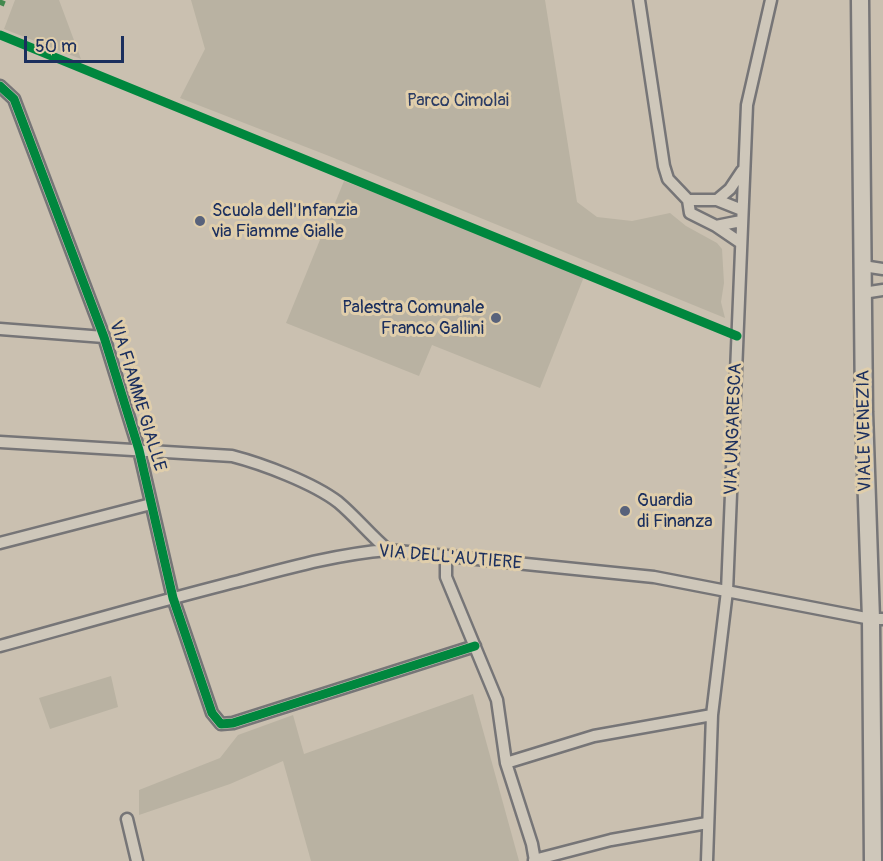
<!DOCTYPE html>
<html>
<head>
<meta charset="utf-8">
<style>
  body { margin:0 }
  #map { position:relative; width:883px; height:861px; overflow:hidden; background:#cac0b0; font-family:Pangolin,sans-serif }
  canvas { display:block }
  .scale { position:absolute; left:24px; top:36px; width:100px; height:27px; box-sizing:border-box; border:3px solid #1b2f5e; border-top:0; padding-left:8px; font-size:18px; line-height:21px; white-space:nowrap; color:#1b2f5e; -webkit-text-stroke:4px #e0ceab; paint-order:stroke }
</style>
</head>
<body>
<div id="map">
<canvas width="883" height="861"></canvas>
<div class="scale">50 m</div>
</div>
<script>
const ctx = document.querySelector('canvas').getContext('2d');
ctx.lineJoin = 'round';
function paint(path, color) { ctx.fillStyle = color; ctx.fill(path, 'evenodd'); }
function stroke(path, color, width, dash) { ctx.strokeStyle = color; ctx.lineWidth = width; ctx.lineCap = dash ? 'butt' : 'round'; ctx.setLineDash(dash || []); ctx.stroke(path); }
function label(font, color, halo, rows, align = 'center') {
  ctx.font = font + ' Pangolin,sans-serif'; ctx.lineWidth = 6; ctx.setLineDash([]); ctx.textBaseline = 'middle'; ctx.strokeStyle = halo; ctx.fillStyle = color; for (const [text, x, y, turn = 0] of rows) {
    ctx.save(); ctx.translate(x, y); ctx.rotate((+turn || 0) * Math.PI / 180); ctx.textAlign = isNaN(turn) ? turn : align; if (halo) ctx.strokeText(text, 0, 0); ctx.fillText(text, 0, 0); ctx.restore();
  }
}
const green = new Path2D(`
  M 15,0 L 59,0 L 81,59 L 4,29 Z
  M 191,0 L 545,0 L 577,202 L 597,217 L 632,221 L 670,213 L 686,226 L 717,243 L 722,249 L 724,283 L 721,302 L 725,318 L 329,156 L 180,98 L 205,49 Z
  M 344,181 L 585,274 L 540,388 L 432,345 L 419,376 L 286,323 Z
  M 111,676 L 118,707 L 50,729 L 39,698 Z
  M 473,694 L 519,861 L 311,861 L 283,761 L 230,784 L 139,815 L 139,790 L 220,758 L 238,735 L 293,715 L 304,754 Z`);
const minor = new Path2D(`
  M 639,0 L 664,166 L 668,179 L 688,200
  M 0,86 L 14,99 L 104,337 L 139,450 L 173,598 L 212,713 L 221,724 L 233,723 L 475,646
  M 717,200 L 742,210
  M 716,226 L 741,221
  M 741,243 L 716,226 L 690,213 L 688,200 L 717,200 L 730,189 L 742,171
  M 863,266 L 883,269
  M 863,293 L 883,290
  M 0,329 L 104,337
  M 0,442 L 232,456 C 263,464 313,483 338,502 C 356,517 370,535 388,550
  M 0,543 L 151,504
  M 446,557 L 446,577 L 497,700 L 506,763 L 532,844 L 535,861
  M 0,646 C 80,624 159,601 239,581 C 288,568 337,554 388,550 L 654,577 L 871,619 L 883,619
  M 506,763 L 594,736 L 712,715
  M 127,819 L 137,861
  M 534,860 L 611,840 L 707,823
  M 707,861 L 712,715 L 727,591 L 747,105 L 771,0`);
const primary = new Path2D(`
  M 860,0 L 864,412 L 871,619 L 873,861`);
const quiet = new Path2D(`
  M 0,5 L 2,0`);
const cycleway = new Path2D(`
  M 0,35 L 737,336
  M 0,86 L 14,99 L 104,337 L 139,450 L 173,598 L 212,713 L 221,724 L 233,723 L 475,646`);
const markers = [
  [200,221,6,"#58627b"],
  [496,318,6,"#58627b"],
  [625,511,6,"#58627b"]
];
const parkNames = [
  ["Parco Cimolai",458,101]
];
const poiNames = [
  ["Scuola dell'Infanzia",212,211],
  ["via Fiamme Gialle",212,232],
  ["Palestra Comunale",484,308,"right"],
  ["Franco Gallini",484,329,"right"],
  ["Guardia",637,501],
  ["di Finanza",637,522]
];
const streetNames = [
  ["VIA FIAMME GIALLE",137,396,73],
  ["VIA UNGARESCA",734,429,-88],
  ["VIALE VENEZIA",865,431,-91],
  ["VIA DELL'AUTIERE",450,558,5]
];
paint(green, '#b9b2a2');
stroke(minor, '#767577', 15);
stroke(primary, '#767577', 21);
stroke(minor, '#cec7ba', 10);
stroke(primary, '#cec7ba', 16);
stroke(quiet, '#43894f', 8, [15, 8]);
stroke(cycleway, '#00873e', 9);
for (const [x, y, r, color] of markers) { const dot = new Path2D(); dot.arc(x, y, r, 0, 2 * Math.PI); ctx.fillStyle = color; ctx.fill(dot); stroke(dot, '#e0ceab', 2); }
label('18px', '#2b3c64', '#e0ceab', parkNames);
label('18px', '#1b2f5e', '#e0ceab', poiNames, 'left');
label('18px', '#1b2f5e', '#e0ceab', streetNames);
</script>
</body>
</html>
